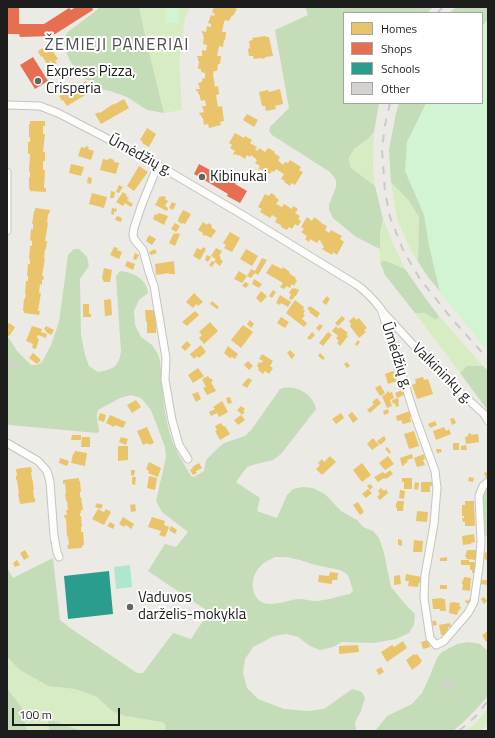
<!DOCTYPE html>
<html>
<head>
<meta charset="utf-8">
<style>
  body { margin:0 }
  #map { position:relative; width:495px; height:738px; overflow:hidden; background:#eceae5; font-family:"Titillium Web",sans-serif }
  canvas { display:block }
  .frame { position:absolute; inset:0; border:8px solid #1d1d1d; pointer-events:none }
  .legend { position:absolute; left:343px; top:12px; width:140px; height:92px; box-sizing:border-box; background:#fff; border:1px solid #a5a5a5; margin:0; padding:5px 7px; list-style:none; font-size:12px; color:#1d1d1d }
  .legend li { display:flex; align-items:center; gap:8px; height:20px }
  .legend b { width:20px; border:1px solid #a5a5a5 }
  .scale { position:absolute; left:12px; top:708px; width:108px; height:18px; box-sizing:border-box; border:2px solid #1d1d1d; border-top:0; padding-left:5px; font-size:12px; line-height:14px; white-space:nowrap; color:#1d1d1d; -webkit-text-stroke:3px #fff; paint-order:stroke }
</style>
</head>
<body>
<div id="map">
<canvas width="495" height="738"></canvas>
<div class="frame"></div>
<ul class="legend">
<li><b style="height:11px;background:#e9c46a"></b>Homes</li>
<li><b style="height:11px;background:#e76f51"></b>Shops</li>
<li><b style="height:11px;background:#2a9d8f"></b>Schools</li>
<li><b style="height:11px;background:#d4d2ce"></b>Other</li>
</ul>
<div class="scale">100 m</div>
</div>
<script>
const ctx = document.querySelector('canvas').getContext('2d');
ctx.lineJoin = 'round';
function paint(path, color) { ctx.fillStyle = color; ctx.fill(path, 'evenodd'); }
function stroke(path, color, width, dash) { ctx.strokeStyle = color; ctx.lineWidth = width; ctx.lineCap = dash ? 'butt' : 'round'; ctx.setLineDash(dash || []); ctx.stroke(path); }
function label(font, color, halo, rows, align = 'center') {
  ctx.font = font + ' "Titillium Web",sans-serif'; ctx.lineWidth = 4; ctx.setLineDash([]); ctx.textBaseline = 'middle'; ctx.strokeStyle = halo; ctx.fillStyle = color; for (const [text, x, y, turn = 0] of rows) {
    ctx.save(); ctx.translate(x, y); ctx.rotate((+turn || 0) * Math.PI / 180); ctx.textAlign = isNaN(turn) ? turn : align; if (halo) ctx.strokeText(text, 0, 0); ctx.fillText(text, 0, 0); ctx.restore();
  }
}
const grass = new Path2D(`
  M 139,7 L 190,7 L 185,18 L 179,63 L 182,110 L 164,113 L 146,40 Z
  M 374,132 L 373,168 L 375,186 L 350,167 C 348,147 356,151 367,140 C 370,137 372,135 374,132 Z
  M 391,182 L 409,201 L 419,217 L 418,262 L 410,249 L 397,219 Z
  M 383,219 L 394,246 L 405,269 L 386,261 L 380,262 L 380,233 Z
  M 415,313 L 425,313 L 436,319 L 439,316 L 483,366 L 467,366 L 460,373 Z
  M 7,657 L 20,670 L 48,686 L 75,689 L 97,697 L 112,711 L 125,716 L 162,722 L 165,724 L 166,731 L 82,731 L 48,719 L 49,731 L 27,731 L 21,707 L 7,688 Z
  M 488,708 L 488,723 L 481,731 L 465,731 L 475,724 Z`);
const forest = new Path2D(`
  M 99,7 L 139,7 L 146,40 L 164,113 L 147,110 L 127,97 L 110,91 L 101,89 L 95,87 L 90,81 L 83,78 L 70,61 L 62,40 L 69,31 L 97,10 Z
  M 305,7 L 433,7 L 427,13 L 344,13 L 344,103 L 379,103 L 374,132 L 367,140 L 354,149 L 349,158 L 350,167 L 375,186 L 383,219 L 380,233 L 380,249 L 356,237 L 333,218 L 329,210 L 329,205 L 336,187 L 336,180 L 330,172 L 272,135 L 269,131 L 270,127 L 289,108 L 275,30 L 308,15 Z
  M 456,7 L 488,7 L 488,350 L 428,277 L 418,262 L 419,217 L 409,201 L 391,182 L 389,150 L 396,113 L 399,103 L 482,103 L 482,13 L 449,13 Z
  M 74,249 L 79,249 L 87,257 L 89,266 L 80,279 L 81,334 L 85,355 L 89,366 L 98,372 C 113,369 118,368 121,352 L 116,276 L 120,271 C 133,272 147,279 148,293 L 139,300 L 134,311 L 135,325 L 141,337 L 152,345 L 158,354 L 160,361 C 163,388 163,417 173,443 C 178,455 185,465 191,476 L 194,477 L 204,471 L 206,460 L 215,451 L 224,443 L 245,436 L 252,429 L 280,389 C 294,384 313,393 316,409 L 281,454 L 273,460 L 256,464 L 247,467 L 236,482 L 260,498 L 257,511 L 277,518 L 287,495 L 293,489 L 303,487 L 313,488 L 325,494 L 341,511 L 357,520 L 363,527 L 373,531 L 379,538 L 384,553 L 391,587 L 405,604 L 415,614 L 414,625 L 409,633 L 396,639 L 373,643 L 342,642 L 333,647 L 320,650 L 310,646 L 298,637 L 286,634 L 274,636 L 253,647 L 245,659 L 243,673 L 247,688 L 258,699 L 284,709 L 309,711 L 324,709 L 352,689 L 362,692 L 365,698 L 361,711 L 355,722 L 356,731 L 166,731 L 165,724 L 162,722 L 125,716 L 112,711 L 97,697 L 75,689 L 48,686 L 20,670 L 7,657 L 7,568 L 13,578 L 53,558 L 60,620 L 70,628 L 137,673 L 143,673 L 173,633 L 191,639 L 209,612 L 148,571 L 165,544 L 176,547 L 188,532 L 162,512 L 156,501 L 166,457 L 165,447 L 151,410 L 141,398 L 131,395 L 120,398 L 98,410 C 95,418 99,424 99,431 L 97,433 L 9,425 L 7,423 L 7,338 L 9,338 L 17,351 L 31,365 L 37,365 L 42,362 L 51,345 L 59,322 L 68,255 ZM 275,557 L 286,557 L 300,560 L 315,565 L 340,570 L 347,574 L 349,578 L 353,591 L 350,594 C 339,596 328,600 317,601 C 311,601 305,599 298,599 C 283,601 262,612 254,593 C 253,589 252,585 253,581 C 255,568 264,562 275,557 Z
  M 386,261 L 405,269 L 428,302 L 439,316 L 436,320 L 425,313 L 415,313 L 385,275 L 380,262 Z
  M 467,366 L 483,366 L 488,371 L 488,411 L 460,373 Z
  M 488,485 L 488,537 L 484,535 L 482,501 L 483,491 Z
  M 469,642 L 480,644 L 488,651 L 488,696 C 477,708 466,721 453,731 L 375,731 L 387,716 L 412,704 L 422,693 L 429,678 L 437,658 L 442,652 L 457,644 Z
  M 7,688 L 21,707 L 27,731 L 7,731 Z
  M 48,719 L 82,731 L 49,731 Z`);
const park = new Path2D(`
  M 166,7 L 179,7 L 179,23 L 165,23 Z
  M 488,19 L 488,350 L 440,292 L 429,246 L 424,215 L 405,171 L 407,142 L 426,103 L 482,103 L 482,26 Z`);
const pitch = new Path2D(`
  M 130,565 L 132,587 L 116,589 L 114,567 Z`);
const homes = new Path2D(`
  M 214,7 L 233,7 L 237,9 L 233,16 L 232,15 L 229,21 L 225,20 L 224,22 L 222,32 L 226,32 L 225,40 L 224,40 L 223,47 L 219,46 L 217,56 L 221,56 L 220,64 L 218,64 L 217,71 L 214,71 L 213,74 L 215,87 L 218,86 L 219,94 L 216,95 L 218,107 L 222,106 L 224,121 L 220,122 L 221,125 L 209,128 L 208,124 L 204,125 L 203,118 L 202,118 L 201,115 L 200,115 L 199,113 L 204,112 L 202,106 L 206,106 L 205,100 L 201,101 L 199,94 L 198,94 L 198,91 L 196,91 L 196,89 L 200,89 L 198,83 L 202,82 L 202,79 L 205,78 L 205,73 L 201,72 L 201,69 L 198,69 L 199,61 L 198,61 L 198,58 L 197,57 L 197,56 L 202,56 L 202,50 L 206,51 L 207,45 L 203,44 L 204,37 L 203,36 L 203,33 L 202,33 L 202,31 L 206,32 L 207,26 L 211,27 L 211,24 L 208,23 L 211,15 L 214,16 L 215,14 L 212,12 Z
  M 266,36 L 266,37 L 269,37 L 273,56 L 265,57 L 265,58 L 262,59 L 261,58 L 254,59 L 253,56 L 249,56 L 248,49 L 250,48 L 249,41 L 253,40 L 252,38 Z
  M 43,48 L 46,53 L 52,50 L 58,59 L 55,61 L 57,63 L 54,65 L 51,61 L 47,64 L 42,56 L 41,57 L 38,51 Z
  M 86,81 L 92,91 L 67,106 L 63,100 L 62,101 L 59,96 L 65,93 L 65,94 Z
  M 280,89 L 283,104 L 275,106 L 276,109 L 266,111 L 265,106 L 262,106 L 259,92 L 268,90 L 269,92 Z
  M 124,99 L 129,108 L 101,124 L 95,114 L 99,112 L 100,113 L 113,104 L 113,105 Z
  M 247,114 L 258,120 L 254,127 L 243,120 Z
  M 30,121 L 45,121 L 45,126 L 43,126 L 43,134 L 45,134 L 43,152 L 45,152 L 45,161 L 43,161 L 43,170 L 45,170 L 44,188 L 46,188 L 46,192 L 30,191 L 30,189 L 29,189 L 29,177 L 30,177 L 30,172 L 29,172 L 30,154 L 28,154 L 28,142 L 30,142 L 30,137 L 29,137 L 29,124 L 30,124 Z
  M 147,128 L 156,134 L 149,147 L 142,143 L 143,142 L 140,140 Z
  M 235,133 L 244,138 L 245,136 L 252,140 L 250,143 L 257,147 L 255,149 L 258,151 L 259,148 L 265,152 L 268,148 L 275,152 L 274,153 L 280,157 L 278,160 L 283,165 L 285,162 L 288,163 L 290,160 L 301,167 L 299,170 L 303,172 L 295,185 L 291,183 L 290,186 L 284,182 L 285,181 L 281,179 L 284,174 L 276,169 L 274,172 L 272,171 L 270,174 L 263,170 L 263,171 L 260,169 L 259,170 L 258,169 L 260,166 L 255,163 L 257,160 L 251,155 L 250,157 L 247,155 L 245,159 L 239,155 L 238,156 L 236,154 L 235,155 L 233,154 L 235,151 L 230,148 L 232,145 L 229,143 Z
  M 86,146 L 89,147 L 88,149 L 94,151 L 91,160 L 78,156 L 81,147 L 85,148 Z
  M 109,158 L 114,160 L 114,162 L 119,163 L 116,174 L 100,170 L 103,159 L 108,160 Z
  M 71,164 L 84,167 L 81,176 L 69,173 Z
  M 139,166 L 148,172 L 134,191 L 127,186 Z
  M 88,177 L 92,178 L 91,184 L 87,183 Z
  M 119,185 L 123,187 L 119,193 L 116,192 Z
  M 111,191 L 115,192 L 114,198 L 110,198 Z
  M 123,192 L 127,195 L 126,196 L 129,198 L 127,200 L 133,204 L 131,207 L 125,203 L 123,206 L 116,202 Z
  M 92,193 L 107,197 L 104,208 L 89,204 Z
  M 271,193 L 276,196 L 275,197 L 279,200 L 276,204 L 282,207 L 284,204 L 292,209 L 293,206 L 298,209 L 295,213 L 300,216 L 298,219 L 301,221 L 298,226 L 295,224 L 292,229 L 289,227 L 287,230 L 281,227 L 281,225 L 275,222 L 277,218 L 272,215 L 270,218 L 260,212 L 262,209 L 258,207 L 265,194 L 269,196 Z
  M 160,196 L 161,197 L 162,196 L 166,197 L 165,199 L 168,201 L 165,206 L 168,208 L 167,211 L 155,205 Z
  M 172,202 L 176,204 L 173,210 L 169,208 Z
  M 35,208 L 50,210 L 49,214 L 48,214 L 47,223 L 48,223 L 45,241 L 47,241 L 46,249 L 45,249 L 44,258 L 45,258 L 42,276 L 44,276 L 43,280 L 42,280 L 42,285 L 40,284 L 39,293 L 41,293 L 38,311 L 40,311 L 39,315 L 24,313 L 24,311 L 23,311 L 24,299 L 25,299 L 26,294 L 25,294 L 26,281 L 28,281 L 28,276 L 27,276 L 28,264 L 30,264 L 30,259 L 29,259 L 30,246 L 32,246 L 32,241 L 30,240 L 31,229 L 33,229 L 33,224 L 32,224 L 34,211 L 35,211 Z
  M 112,208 L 117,209 L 116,212 L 114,211 L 114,215 L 111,214 Z
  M 183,210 L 191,214 L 185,224 L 183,223 L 182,224 L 177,221 L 179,220 L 178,219 Z
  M 159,213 L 168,216 L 164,225 L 153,219 L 155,214 L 157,215 Z
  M 117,216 L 122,218 L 121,222 L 115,220 Z
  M 307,217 L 312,221 L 314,217 L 321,222 L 321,223 L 327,226 L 325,230 L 329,233 L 331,230 L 342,236 L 340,239 L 344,242 L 337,255 L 333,252 L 332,255 L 322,249 L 324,247 L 322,245 L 323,244 L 320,242 L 321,241 L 319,240 L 317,243 L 310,239 L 309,242 L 305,239 L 307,236 L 301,232 L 304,229 L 301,227 Z
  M 203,222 L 207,225 L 208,223 L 212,225 L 211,227 L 216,231 L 211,238 L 205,235 L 204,236 L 202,234 L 203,233 L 198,230 Z
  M 175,223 L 180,226 L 176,232 L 171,229 Z
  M 230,232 L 240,238 L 232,252 L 224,248 L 226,245 L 223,243 Z
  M 174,233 L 176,234 L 177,233 L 180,234 L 175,246 L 169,243 Z
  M 149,235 L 156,239 L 152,245 L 146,241 Z
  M 114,247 L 118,248 L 117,250 L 122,252 L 119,259 L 110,255 Z
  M 203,247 L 206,249 L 200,260 L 193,256 L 197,248 L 201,250 Z
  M 216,248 L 222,251 L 219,256 L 221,257 L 220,259 L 223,261 L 220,266 L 215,262 L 212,267 L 209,265 L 212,261 L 214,262 L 216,259 L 211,256 Z
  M 155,249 L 157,253 L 151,255 L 149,252 Z
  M 246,249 L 258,256 L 252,266 L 240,259 Z
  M 135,253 L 139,255 L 136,260 L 133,259 Z
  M 207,255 L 211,257 L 208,262 L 205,260 Z
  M 262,258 L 267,260 L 258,275 L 255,273 L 251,278 L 247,276 L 251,269 L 255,271 Z
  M 127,261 L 135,264 L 133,270 L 125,266 Z
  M 174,261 L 175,274 L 169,274 L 169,273 L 156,275 L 155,264 Z
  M 272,264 L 282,269 L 283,267 L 290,272 L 289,273 L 296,278 L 295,279 L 297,280 L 294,286 L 292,284 L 290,288 L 287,286 L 284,289 L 280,287 L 283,283 L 266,273 Z
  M 104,268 L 112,270 L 110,282 L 104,282 L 102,278 Z
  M 239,271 L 247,276 L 242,283 L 234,279 Z
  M 254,279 L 262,284 L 259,288 L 252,284 Z
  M 245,282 L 249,284 L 246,288 L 242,286 Z
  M 292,288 L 294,289 L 295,288 L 299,290 L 296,296 L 295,296 L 292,300 L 289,299 L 291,294 L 289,293 Z
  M 273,290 L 276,292 L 272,298 L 269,296 Z
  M 261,291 L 267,296 L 261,303 L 256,298 Z
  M 194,293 L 203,302 L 198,306 L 196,304 L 193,308 L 186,302 Z
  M 280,295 L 291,302 L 288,307 L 281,303 L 280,305 L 276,303 Z
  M 327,296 L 330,299 L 326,305 L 322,302 Z
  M 111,299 L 112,315 L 105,316 L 104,300 Z
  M 295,300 L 304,307 L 303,309 L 305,311 L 303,314 L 305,315 L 302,319 L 307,323 L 304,327 L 286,313 Z
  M 212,301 L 219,307 L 217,309 L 210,304 Z
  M 83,304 L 89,304 L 89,314 L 91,314 L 91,317 L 83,317 Z
  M 310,306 L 320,313 L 317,318 L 309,312 L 310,311 L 307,309 Z
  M 145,310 L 155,310 L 155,321 L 156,321 L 156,333 L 147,333 L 147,322 L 146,322 Z
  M 195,311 L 199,315 L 187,326 L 182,322 Z
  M 342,316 L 345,319 L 338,326 L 335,323 Z
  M 281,317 L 289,322 L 285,328 L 277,323 Z
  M 354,317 L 356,320 L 359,318 L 367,328 L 364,330 L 366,332 L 359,338 L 350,326 L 351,324 L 349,321 Z
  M 250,320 L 254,324 L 251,328 L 247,324 Z
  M 210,322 L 218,331 L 204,344 L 199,338 L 202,335 L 199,332 Z
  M 9,323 L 15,327 L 12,332 L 7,328 L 7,326 Z
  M 320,324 L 323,326 L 319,331 L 316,328 Z
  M 243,325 L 253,332 L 241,348 L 231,340 Z
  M 32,326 L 42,329 L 41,332 L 47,334 L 46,338 L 38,335 L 37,338 L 39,339 L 36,349 L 32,348 L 33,344 L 26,341 Z
  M 46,326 L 54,330 L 51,335 L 46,332 L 46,331 L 44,329 Z
  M 336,326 L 338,329 L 340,327 L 348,333 L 346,335 L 348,336 L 340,346 L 337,343 L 339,341 L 336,338 L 338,336 L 332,331 Z
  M 7,329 L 12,332 L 9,336 L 7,335 Z
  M 312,332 L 315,335 L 310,340 L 307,338 Z
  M 328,332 L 332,335 L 323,346 L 319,343 Z
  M 358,340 L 360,342 L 357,346 L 355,344 Z
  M 187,341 L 191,345 L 185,351 L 181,347 Z
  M 201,345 L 206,352 L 199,358 L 197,356 L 194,359 L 190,354 Z
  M 228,346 L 238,354 L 235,359 L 232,357 L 230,358 L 224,353 Z
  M 290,350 L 295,355 L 292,359 L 289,356 L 289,355 L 287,353 Z
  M 33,353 L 41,360 L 37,364 L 29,358 Z
  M 320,353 L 325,358 L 323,360 L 318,356 Z
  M 262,354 L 273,361 L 270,366 L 273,368 L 269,374 L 265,371 L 263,374 L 258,370 L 259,368 L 257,366 L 259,362 L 261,363 L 263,361 L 259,359 Z
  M 248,361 L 253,366 L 249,370 L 244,365 Z
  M 347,362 L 350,366 L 347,368 L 344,364 Z
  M 198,368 L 204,376 L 193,383 L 188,375 Z
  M 393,371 L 394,372 L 396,372 L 397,375 L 395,376 L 397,381 L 388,384 L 385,374 Z
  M 208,376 L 210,379 L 211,378 L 213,381 L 211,382 L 216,391 L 207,395 L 203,388 L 206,387 L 202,379 Z
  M 423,377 L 424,380 L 428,379 L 433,394 L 417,399 L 412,385 L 416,383 L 415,379 Z
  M 248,378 L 252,380 L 247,388 L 242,385 Z
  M 380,385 L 385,393 L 380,396 L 375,388 Z
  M 402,390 L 404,395 L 397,398 L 395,393 Z
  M 389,391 L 389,393 L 392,392 L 394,398 L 390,400 L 392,406 L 387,408 L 382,396 L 386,394 L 386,393 Z
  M 198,392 L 201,399 L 196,402 L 192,394 Z
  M 230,397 L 232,403 L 228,404 L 226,398 Z
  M 377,398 L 381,403 L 370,413 L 367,410 L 374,404 L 372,402 Z
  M 398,398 L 399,402 L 398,402 L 399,406 L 396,407 L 395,403 L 393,404 L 392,400 Z
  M 136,400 L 141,407 L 132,413 L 127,405 Z
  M 222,401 L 228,412 L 219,417 L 217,413 L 211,416 L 209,412 L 215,409 L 213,407 Z
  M 241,406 L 245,409 L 243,411 L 245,412 L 242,415 L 237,410 Z
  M 388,409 L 389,413 L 384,415 L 383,411 Z
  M 410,411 L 412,416 L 410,417 L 411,422 L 403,424 L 401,420 L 397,421 L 396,416 Z
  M 352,412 L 358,419 L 353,423 L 348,415 Z
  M 100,413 L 106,415 L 104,422 L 98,420 Z
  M 341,413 L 344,418 L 336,424 L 332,419 Z
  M 110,415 L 126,422 L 123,428 L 115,425 L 114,427 L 106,423 Z
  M 241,415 L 245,420 L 238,425 L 234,420 Z
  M 454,418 L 456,423 L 452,425 L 450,419 Z
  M 435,421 L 437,425 L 430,428 L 428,424 Z
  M 221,423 L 224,427 L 225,426 L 230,434 L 220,440 L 215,431 L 217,430 L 215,426 Z
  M 147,427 L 154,443 L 149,445 L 148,443 L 143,445 L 137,431 Z
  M 444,427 L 446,431 L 449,429 L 451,434 L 436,440 L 433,431 Z
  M 414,431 L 419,446 L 409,449 L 404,434 Z
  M 471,433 L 471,435 L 478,434 L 479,442 L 466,444 L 465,437 L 468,436 L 468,434 Z
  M 72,435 L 81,435 L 81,440 L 71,440 Z
  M 384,436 L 386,439 L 385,440 L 385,441 L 380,445 L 377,441 Z
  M 82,437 L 90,437 L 90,447 L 81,447 Z
  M 121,437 L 128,439 L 126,445 L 119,442 Z
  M 373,438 L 379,445 L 372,450 L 367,444 Z
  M 453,443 L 459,443 L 459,450 L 453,450 Z
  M 466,445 L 467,450 L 461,450 L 461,446 Z
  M 118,446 L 128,446 L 128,460 L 118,461 Z
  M 387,447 L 391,452 L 390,454 L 385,449 Z
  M 436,449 L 441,449 L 442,452 L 437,453 Z
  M 75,451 L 87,453 L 85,466 L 71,463 L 73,454 L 74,454 Z
  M 412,454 L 413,458 L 407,460 L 408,462 L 404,464 L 405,465 L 402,466 L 400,458 Z
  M 424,454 L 425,459 L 423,460 L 425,465 L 417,467 L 414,458 Z
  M 330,456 L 336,462 L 322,475 L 316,469 L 320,465 L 318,463 L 322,459 L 324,462 Z
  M 388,456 L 394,464 L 385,470 L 379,463 Z
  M 60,458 L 69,461 L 67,466 L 59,463 Z
  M 149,462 L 161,468 L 158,477 L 148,473 L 149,471 L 146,469 Z
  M 199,463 L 202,468 L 196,471 L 197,473 L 193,475 L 190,470 L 193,468 L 192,467 Z
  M 362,463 L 371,475 L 362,482 L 353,470 Z
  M 31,467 L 32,472 L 31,472 L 34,489 L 33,489 L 34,498 L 35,498 L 35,502 L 20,504 L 18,493 L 19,493 L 17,480 L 16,480 L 16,476 L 17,476 L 16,469 Z
  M 131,470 L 135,470 L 134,476 L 131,475 Z
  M 390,470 L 393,474 L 386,479 L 384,478 L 378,482 L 374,477 L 383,472 L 385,474 Z
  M 488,471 L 488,477 L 486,478 L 484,473 Z
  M 149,476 L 157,478 L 155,490 L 147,488 Z
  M 132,477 L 136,477 L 135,485 L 132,484 Z
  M 469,477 L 474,478 L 473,482 L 468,481 Z
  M 79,478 L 79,481 L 80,481 L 81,492 L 80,492 L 80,497 L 81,497 L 83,510 L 81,510 L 81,513 L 80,513 L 80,516 L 81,516 L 82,527 L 81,527 L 81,532 L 83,532 L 84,545 L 82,546 L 82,548 L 68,549 L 67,545 L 69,545 L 68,536 L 67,537 L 66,518 L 65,519 L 64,515 L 67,515 L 66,510 L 68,510 L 67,501 L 66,501 L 65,493 L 66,493 L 65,483 L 63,484 L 63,480 Z
  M 402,478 L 412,478 L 412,489 L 404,489 L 404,482 L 402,482 Z
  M 415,482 L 419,483 L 418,490 L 414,489 Z
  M 421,482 L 432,482 L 432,486 L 430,486 L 430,492 L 421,492 Z
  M 370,484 L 373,487 L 370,490 L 367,486 Z
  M 381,488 L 384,491 L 386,489 L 388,493 L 380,500 L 377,497 L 380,494 L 378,491 Z
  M 368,489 L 372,493 L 366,498 L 362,494 Z
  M 400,490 L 405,491 L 404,499 L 399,498 Z
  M 397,501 L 404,501 L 403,511 L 397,511 L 397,508 L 396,508 L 396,503 L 397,503 Z
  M 465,501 L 474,501 L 475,526 L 465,526 L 465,522 L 463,522 L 462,518 L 464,518 L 464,516 L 462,516 L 462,505 L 465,505 Z
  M 358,502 L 364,512 L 360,515 L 353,505 Z
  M 97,503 L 103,505 L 101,509 L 95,507 Z
  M 135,504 L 136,511 L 131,512 L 130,505 Z
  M 98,509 L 104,512 L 106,509 L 111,512 L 104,525 L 92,519 Z
  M 417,511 L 428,512 L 427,522 L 416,521 Z
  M 123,517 L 134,524 L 131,529 L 126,525 L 124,527 L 119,524 Z
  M 152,517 L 165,521 L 164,525 L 169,527 L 165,537 L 159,535 L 161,531 L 148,527 Z
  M 110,522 L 115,525 L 113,529 L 107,526 Z
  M 171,526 L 177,530 L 175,534 L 169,530 Z
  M 474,534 L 475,542 L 471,543 L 471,544 L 463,545 L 462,536 Z
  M 398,539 L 402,540 L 402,546 L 398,545 Z
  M 414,540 L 423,541 L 422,552 L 413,552 Z
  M 25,550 L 29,557 L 24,560 L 20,553 Z
  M 467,550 L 477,550 L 477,560 L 466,559 L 467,557 L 465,557 Z
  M 485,552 L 488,553 L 488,561 L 485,560 L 486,559 L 484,559 Z
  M 447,557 L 447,561 L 440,561 L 440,558 Z
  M 17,560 L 20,565 L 15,567 L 13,563 Z
  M 461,560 L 469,560 L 469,562 L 477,562 L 476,573 L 472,573 L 472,570 L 470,570 L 470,565 L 461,565 Z
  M 330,572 L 338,573 L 337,580 L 332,580 L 332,584 L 318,582 L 319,575 L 329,576 Z
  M 406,574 L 421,577 L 420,583 L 419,582 L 418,587 L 408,586 L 409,581 L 405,581 Z
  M 400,575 L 401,584 L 394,585 L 394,576 Z
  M 464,577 L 471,578 L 470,591 L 462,590 L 463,585 L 462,584 L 462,581 L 463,581 Z
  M 480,580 L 488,580 L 488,585 L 480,584 Z
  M 440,585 L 447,585 L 447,589 L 440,589 Z
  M 484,597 L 487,601 L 484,604 L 481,599 Z
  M 442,598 L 442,599 L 445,599 L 446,611 L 440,611 L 440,609 L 433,609 L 432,599 Z
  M 469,599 L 471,599 L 470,605 L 465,602 L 466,600 L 468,601 Z
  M 450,602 L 452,603 L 452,602 L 460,603 L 459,606 L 461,607 L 460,610 L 459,609 L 457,615 L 449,613 Z
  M 432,621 L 436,621 L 437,625 L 433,626 Z
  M 450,623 L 451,627 L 448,627 L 448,630 L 446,631 L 446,634 L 441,635 L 439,625 Z
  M 488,631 L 488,640 L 486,642 L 482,635 Z
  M 428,640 L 430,647 L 423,649 L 421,642 Z
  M 403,641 L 407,648 L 387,662 L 381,652 L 392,645 L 394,647 Z
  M 358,645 L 359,652 L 339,654 L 339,646 Z
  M 414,654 L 415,655 L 417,654 L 422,661 L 420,662 L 421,663 L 412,670 L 406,660 Z
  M 381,667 L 384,672 L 379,675 L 376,670 Z`);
const shops = new Path2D(`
  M 7,7 L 19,7 L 19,24 L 44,24 L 69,8 L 71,10 L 76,7 L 92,7 L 93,10 L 52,36 L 20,37 L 19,34 L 7,34 Z
  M 33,57 L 48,81 L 35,89 L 20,65 Z
  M 199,164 L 212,171 L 213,169 L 215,171 L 217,168 L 224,172 L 222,175 L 236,182 L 235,184 L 247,191 L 240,203 L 227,196 L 228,194 L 194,174 Z`);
const schools = new Path2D(`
  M 109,571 L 113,614 L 68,619 L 64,576 Z`);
const building = new Path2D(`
  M 12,360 L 19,366 L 15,371 L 8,365 Z
  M 447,680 L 453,687 L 448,692 L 441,685 Z`);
const minor = new Path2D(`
  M 7,105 L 40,106 L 45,108 L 58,113 L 158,165 L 246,217 L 357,285 C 367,292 374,300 381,309 L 415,416 L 435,471 L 437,488 L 434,524 L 425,575 L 424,598 L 430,638 L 436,645 L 444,641 L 468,613 L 474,602 L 479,567 L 481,542 L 479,496 L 483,486 L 488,482
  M 158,165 L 142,204 L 134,228 L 133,235 L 134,239 L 143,250 L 149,272 L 154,286 L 166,358 L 165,380 L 172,420 L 179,445 L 188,459
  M 7,172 L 7,231
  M 382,311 L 417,349 L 449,382 L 484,414 L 488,421
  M 7,443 L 38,461 L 47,471 L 50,482 L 54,536 L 57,552 L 59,557`);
const rail = new Path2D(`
  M 437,13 L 443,7
  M 390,103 L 385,125 L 382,149 L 385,192 L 390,217 L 403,250 L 420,279 L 451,318 L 488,359
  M 459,731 L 476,716 L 488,701`);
const markers = [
  [38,81,4,"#656563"],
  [202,177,4,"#656563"],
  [130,607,4,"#656563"]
];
const poiNames = [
  ["Express Pizza,",46,72],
  ["Crisperia",46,89],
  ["Kibinukai",210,177],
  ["Vaduvos",138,598],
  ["darželis-mokykla",138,615]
];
const streetNames = [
  ["Ūmėdžių g.",140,156,28],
  ["Ūmėdžių g.",396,356,72],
  ["Valkininkų g.",442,374,45]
];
const quarterNames = [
  ["ŽEMIEJI PANERIAI",117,46]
];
paint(grass, '#d7ecc2');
paint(forest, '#c4dcb8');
paint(park, '#d2f4d2');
paint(pitch, '#aee6d0');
paint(homes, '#e9c46a');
paint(shops, '#e76f51');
paint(schools, '#2a9d8f');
paint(building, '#d4d2ce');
stroke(minor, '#c4c4c1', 9);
stroke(minor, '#fcfcfb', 7);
stroke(rail, '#cacac9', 2, [8, 8]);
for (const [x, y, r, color] of markers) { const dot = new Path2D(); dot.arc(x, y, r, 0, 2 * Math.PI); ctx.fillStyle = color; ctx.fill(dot); stroke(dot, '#fff', 1.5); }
label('15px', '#1d1d1d', '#fff', poiNames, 'left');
label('15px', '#1d1d1d', '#fff', streetNames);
ctx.letterSpacing = '1px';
label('17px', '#505050', '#fff', quarterNames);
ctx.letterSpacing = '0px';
</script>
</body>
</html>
